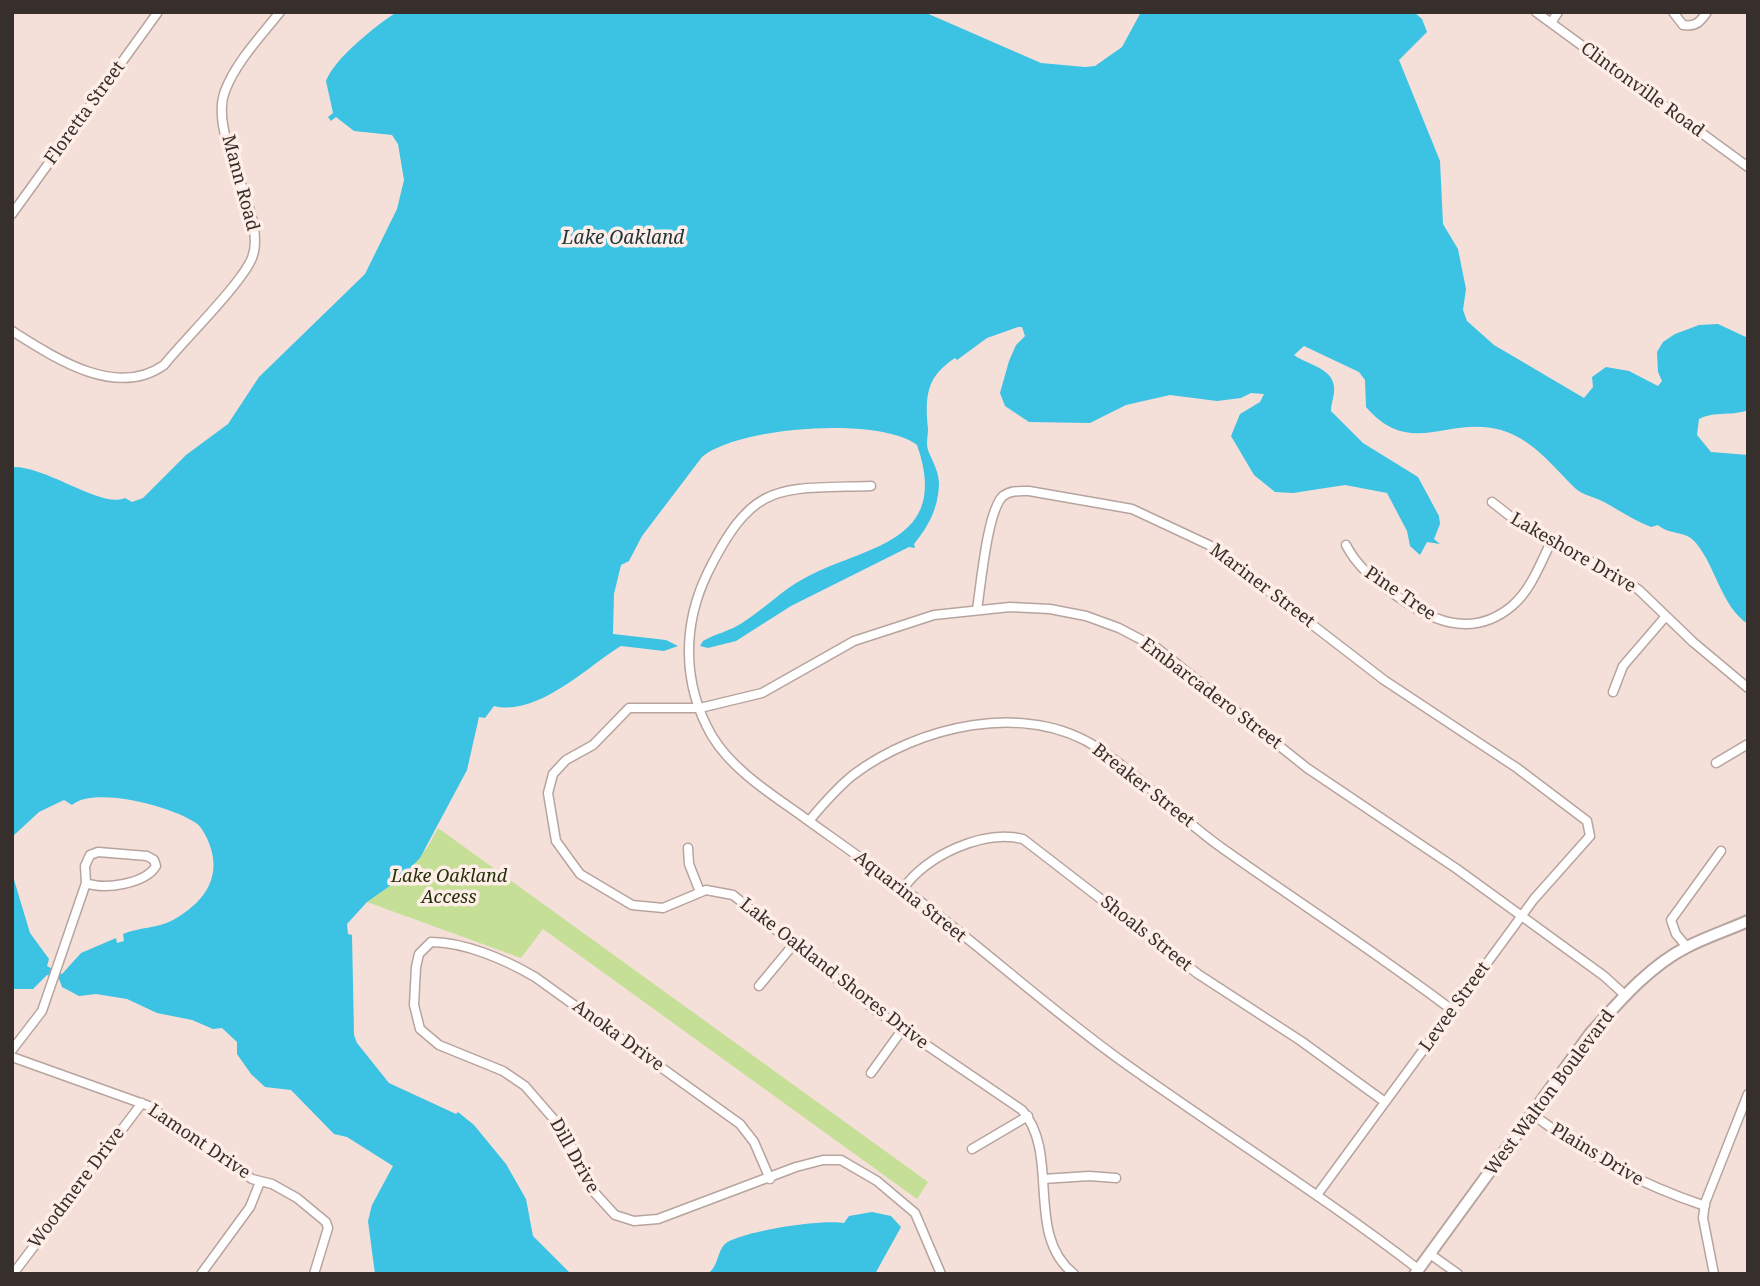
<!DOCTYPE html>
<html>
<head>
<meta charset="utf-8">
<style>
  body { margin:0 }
  #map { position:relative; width:1760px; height:1286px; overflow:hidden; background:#f4e0d9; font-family:"Noto Serif",serif }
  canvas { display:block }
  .frame { position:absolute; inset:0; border:14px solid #372f2c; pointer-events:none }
</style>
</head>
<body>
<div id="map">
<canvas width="1760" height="1286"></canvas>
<div class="frame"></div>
</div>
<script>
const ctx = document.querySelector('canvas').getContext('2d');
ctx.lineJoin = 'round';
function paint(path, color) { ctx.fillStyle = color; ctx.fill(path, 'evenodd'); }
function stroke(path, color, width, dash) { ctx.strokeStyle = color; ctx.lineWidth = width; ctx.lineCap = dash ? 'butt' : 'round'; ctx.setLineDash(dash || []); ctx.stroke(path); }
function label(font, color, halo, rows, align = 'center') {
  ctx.font = font + ' "Noto Serif",serif'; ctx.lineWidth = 7; ctx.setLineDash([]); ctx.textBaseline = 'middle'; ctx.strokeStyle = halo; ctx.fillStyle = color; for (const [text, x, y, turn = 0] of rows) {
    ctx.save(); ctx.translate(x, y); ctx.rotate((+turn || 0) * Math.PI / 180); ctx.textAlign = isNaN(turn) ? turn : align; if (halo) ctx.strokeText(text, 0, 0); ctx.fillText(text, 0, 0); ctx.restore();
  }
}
const green = new Path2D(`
  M 438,828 L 928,1182 L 917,1199 L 543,929 L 521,958 L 367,902 L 397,881 L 427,848 Z`);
const water = new Path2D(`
  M 397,12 L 924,12 L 1041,63 L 1085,67 L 1095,66 L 1122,47 L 1141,12 L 1414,12 L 1422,19 L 1427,32 L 1399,60 L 1440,161 L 1443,224 L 1458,249 L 1466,289 L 1463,310 L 1467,321 L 1494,345 L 1584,398 L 1593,387 L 1592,377 L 1606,367 L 1629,371 L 1658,386 L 1662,381 L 1658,372 L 1657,352 L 1663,342 L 1675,334 L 1699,325 L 1718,324 L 1748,338 L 1748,410 C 1735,416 1714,411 1699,419 L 1697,435 L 1711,452 L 1748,455 L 1748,624 C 1721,606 1716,567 1696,543 C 1686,530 1668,535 1658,525 L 1651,527 C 1634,520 1620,511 1604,502 C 1595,497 1582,495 1575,488 C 1553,467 1533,439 1501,430 C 1447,415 1411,459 1366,407 L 1365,380 L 1359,372 L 1304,346 L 1294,355 C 1309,366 1337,368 1334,393 C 1333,399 1331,405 1331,411 L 1363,443 L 1418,477 L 1439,516 L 1440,524 L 1434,539 L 1440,544 L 1427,542 L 1420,555 L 1410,546 L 1407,531 L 1387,493 L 1345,485 L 1293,493 L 1275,492 L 1254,475 L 1231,436 L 1240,414 L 1260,402 L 1264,394 L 1251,393 L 1241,398 L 1217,401 L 1170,395 L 1126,405 L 1090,423 L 1029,422 L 1005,406 L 1000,393 L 1009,361 L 1016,345 L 1025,336 L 1022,327 L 1018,327 L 987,338 L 957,360 L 955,358 C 926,377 925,396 928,429 C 928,435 926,444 928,450 C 933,463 939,471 939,485 C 938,509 928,527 914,544 L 915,548 L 909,547 L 791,606 L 736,641 L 708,648 L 700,646 L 703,641 C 715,634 730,631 742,623 C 763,610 781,591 803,579 C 864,545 952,545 917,445 C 879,416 737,427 702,457 L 642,536 L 629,561 L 621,565 L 614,594 L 613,634 L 666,640 L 678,646 L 664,651 L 621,646 C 589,665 538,717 494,706 L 485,718 L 479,717 L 467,770 L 420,858 L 397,881 L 367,902 L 347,924 L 348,934 L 352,935 L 354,1035 L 357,1043 L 389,1083 L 456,1114 L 458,1112 L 474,1125 L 506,1164 L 526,1199 L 533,1236 L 571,1274 L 375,1274 L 368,1221 L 372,1205 L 393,1166 L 347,1137 L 334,1134 L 291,1090 L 265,1087 L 251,1074 L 237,1054 L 237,1042 L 222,1028 L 213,1029 L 192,1020 L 157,1013 L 127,999 L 96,994 L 79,996 L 62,987 L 59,979 L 47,975 L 33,989 L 12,989 L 12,873 L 30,933 L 49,959 L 47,966 L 62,974 L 81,953 L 116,938 L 117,943 L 124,941 L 123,934 C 139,927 156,929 173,920 C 202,904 222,879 210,846 C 208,839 202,827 196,823 C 171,806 94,786 72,805 L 64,800 L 39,812 L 12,837 L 12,467 C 45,465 102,509 125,498 L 132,502 L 143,498 L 186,455 L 228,424 L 259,377 L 365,274 L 397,209 L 404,180 L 398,144 L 392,135 L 354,131 L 336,117 L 331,121 L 328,117 L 333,113 L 326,81 C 335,58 375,26 397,12 Z
  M 872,1212 L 891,1216 L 901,1227 L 875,1274 L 707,1274 C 719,1267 717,1250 726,1243 C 744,1231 821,1219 844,1223 L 849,1216 Z`);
const minor = new Path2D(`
  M 1536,12 L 1748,167
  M 1673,12 L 1683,25 C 1696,27 1700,22 1707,12
  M 1551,23 L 1558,12
  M 12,214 L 158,12
  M 12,331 C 55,358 116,399 164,365 C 184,340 242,283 252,258 C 269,215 207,137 225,91 C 236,62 261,36 280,12
  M 871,486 C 777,489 754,480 708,572 C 682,625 682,684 712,736 C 733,771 773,795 806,819 C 841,844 875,868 909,893 C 982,947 1049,1009 1123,1062 C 1221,1132 1323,1196 1418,1269
  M 1492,502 L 1529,531 L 1617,575 L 1639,590 L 1693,642 L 1748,688
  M 1346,545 C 1357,566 1371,577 1390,591 C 1427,619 1470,641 1512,606 C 1531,590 1540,564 1551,542
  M 977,609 C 981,586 987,511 1003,496 C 1011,490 1019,491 1029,491 L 1132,509 L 1209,545 L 1384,680 L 1517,768 L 1587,821 L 1590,836 L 1534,899 L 1317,1195
  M 1613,692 L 1623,666 L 1666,616
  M 1716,763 L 1748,744
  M 809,821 C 823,804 836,789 853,775 C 918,726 1026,700 1098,748 C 1142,777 1178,817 1222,848 C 1298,902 1377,953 1452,1010
  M 688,848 L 689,864 L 700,892
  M 98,852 L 147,856 L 154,860 L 156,866 C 145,884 105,890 86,883 L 85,866 L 90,855 Z
  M 903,889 C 925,856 983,829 1023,839 L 1198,974 L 1301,1041 L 1385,1102
  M 1687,947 L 1676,934 L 1671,920 L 1721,851
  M 759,986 L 793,945
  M 12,1050 L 42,1011 L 86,883
  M 12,1057 L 149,1106 L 252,1179 L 272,1184 L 297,1198 L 326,1222 L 328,1228 L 314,1274
  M 871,1073 L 902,1030
  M 1532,1114 C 1589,1156 1637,1183 1705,1206
  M 972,1149 L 1028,1116
  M 770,1179 L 754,1142 L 740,1124 L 535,977 C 506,960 465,942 431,942 L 419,954 L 416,967 L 414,1005 L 420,1029 L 439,1045 L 503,1071 L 525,1086 L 564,1131 L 594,1192 L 615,1215 L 634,1221 L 658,1219 L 796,1167 L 823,1160 L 841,1160 L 877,1181 L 915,1213 L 941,1274
  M 1043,1179 L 1089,1176 L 1116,1178
  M 1430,1254 L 1458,1274
  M 13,1274 L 142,1103
  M 201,1274 L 250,1207 L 260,1182
  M 1074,1274 C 1024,1235 1061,1154 1022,1110 L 875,1010 L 733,895 L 706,890 L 663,908 L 632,905 L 580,874 L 556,841 L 548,793 L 553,774 L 566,760 L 593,745 L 629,708 L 700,708 L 762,693 L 854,641 L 934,615 L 1010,607 L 1050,609 L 1086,616 L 1119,628 L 1157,648 L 1307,768 L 1457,869 L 1604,976 L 1626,996
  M 1714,1274 L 1703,1218 L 1705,1203 L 1748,1094`);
const major = new Path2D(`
  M 1415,1274 L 1590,1034 C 1618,1003 1649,966 1687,947 C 1706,937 1728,930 1748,921`);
const streetNames = [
  ["Clintonville Road",1642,90,36],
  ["Floretta Street",85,113,-54],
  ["Mann Road",240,183,75],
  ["Lakeshore Drive",1573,553,30],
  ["Mariner Street",1262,586,37],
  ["Pine Tree",1400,594,34],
  ["Embarcadero Street",1211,694,37],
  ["Breaker Street",1143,786,38],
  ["Aquarina Street",910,897,38],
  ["Shoals Street",1146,934,38],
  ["Lake Oakland Shores Drive",834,974,38],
  ["Levee Street",1455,1007,-54],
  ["Anoka Drive",618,1036,36],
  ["West Walton Boulevard",1550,1093,-53],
  ["Lamont Drive",199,1142,34],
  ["Plains Drive",1597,1155,31],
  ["Dill Drive",574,1156,61],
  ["Woodmere Drive",77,1188,-53]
];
const parkNames = [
  ["Lake Oakland",449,877],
  ["Access",449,898]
];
const waterNames = [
  ["Lake Oakland",623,239]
];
paint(green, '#c5df96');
paint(water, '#3cc2e2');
stroke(minor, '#b7a49e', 11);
stroke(major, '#b7a49e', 14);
stroke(minor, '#fff', 8);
stroke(major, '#fff', 10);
label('18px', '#372f2c', '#ffeee8', streetNames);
label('italic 18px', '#25300a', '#ffeee8', parkNames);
label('italic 19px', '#1e343a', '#ffeee8', waterNames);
</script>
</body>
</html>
